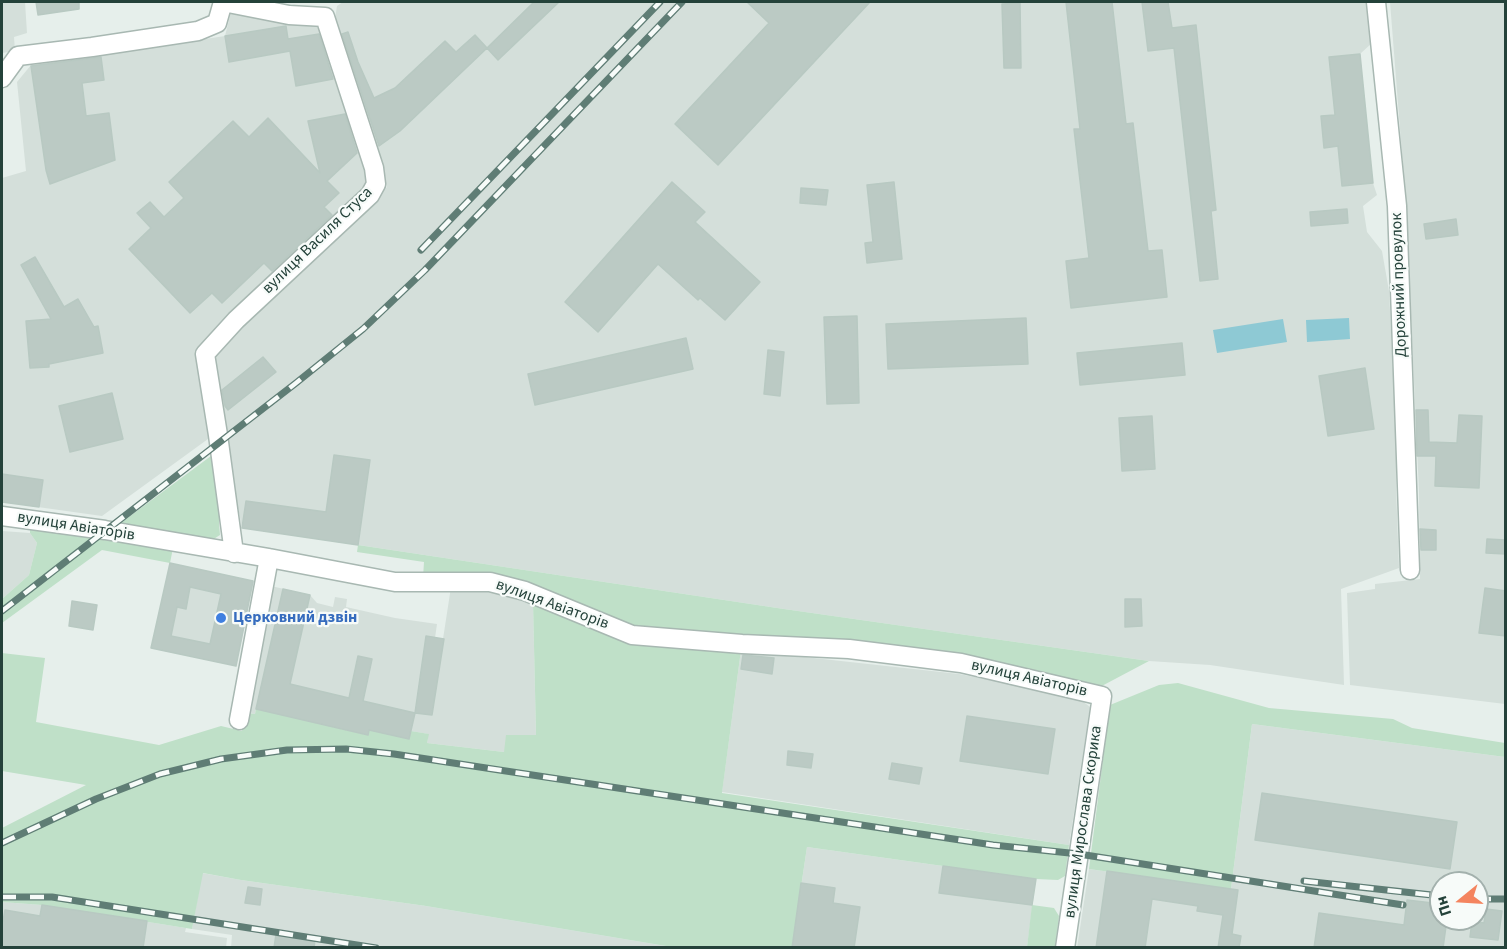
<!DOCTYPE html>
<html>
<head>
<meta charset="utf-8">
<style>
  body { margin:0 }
  #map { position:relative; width:1507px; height:949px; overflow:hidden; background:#e6efeb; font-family:"Source Sans 3",sans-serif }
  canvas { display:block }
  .frame { position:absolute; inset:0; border:3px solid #24423a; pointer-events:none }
  .north { position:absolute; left:1429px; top:871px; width:60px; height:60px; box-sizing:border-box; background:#f7fbf9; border:2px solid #a3b1ad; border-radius:50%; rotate:252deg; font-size:16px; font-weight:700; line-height:24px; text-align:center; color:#24423a }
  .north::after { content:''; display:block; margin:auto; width:21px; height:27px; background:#f4845f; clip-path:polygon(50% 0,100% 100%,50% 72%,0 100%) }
</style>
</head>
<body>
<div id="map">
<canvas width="1507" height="949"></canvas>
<div class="frame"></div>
<div class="north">Пн</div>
</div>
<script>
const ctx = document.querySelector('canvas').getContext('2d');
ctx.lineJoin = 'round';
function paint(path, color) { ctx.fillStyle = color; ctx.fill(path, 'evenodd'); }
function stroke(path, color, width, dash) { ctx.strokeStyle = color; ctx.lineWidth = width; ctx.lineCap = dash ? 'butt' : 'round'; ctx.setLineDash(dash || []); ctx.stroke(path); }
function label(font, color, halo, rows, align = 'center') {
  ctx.font = font + ' "Source Sans 3",sans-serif'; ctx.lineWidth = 4.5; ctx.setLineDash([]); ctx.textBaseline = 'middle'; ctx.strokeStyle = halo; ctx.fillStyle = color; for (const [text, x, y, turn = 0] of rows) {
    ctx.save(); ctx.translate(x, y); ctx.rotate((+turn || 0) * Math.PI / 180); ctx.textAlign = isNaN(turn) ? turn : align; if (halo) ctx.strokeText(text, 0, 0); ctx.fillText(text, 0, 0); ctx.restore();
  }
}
const built = new Path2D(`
  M 2,2 L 25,2 L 27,33 L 14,37 L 15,51 L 2,53 Z
  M 343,2 L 1367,2 L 1372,43 L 1360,54 L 1373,183 L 1377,195 L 1363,206 L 1367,232 L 1382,251 L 1389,291 L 1397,452 L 1396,488 L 1399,568 L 1341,589 L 1344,685 L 1210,665 L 1149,661 L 784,609 L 358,545 L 242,528 L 213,379 L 214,352 L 240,323 L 387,187 L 334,25 L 337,6 Z
  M 1390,2 L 1505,2 L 1505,704 L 1350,685 L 1347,593 L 1375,589 L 1375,584 L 1420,579 L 1419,492 L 1406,205 Z
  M 231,12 L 316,22 L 323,26 L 370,179 L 367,189 L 198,349 L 212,417 L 208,439 L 102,516 L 2,502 L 2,178 L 26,171 L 17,82 L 31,65 L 225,36 Z
  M 2,531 L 30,533 L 37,543 L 29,575 L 2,599 Z
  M 170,563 L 203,570 L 224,577 L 225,575 L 254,581 L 236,666 L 151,648 Z
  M 271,586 L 310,595 L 317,603 L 333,607 L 335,597 L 347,599 L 346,607 L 395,618 L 437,624 L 435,638 L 443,639 L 451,587 L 490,588 L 533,602 L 536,736 L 504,752 L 427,743 L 428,734 L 411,731 L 409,739 L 369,731 L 368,735 L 256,710 L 255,714 L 246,713 Z
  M 741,650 L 959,674 L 1076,696 L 1090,707 L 1069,845 L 722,792 Z
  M 1252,724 L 1505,757 L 1505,947 L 1077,948 L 1089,869 L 1231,889 ZM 1441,883 L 1477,883 L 1477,919 L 1441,919 Z
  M 807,847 L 1036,879 L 1027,947 L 792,948 Z
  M 202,873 L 241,880 L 426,906 L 672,947 L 231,948 L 232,935 L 192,929 Z
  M 2,902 L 42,905 L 186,928 L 185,932 L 227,938 L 226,948 L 2,948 Z`);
const green = new Path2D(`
  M 215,453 L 219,482 L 219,524 L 220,535 L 209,542 L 114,528 Z
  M 30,528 L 173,548 L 170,563 L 102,550 L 2,623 L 2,599 L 29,575 L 37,543 L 30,533 Z
  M 358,545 L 784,609 L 1149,661 L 1098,688 L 633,630 L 528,585 L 423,578 L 424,562 L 357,552 Z
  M 533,602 L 629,641 L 741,650 L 722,793 L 1069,845 L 1065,876 L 1058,880 L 1036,879 L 807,847 L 792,947 L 672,947 L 426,906 L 241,880 L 203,873 L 192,929 L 42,905 L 2,902 L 2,828 L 86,785 L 2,771 L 2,653 L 45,658 L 36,722 L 159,745 L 221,726 L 242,731 L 246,713 L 255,714 L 256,709 L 367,735 L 369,730 L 409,739 L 411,731 L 429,734 L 427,743 L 504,752 L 506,735 L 536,735 Z
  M 1178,683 L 1269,708 L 1393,719 L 1412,728 L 1505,743 L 1505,757 L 1252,724 L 1231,889 L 1089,869 L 1110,705 L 1159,685 Z
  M 1032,905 L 1054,908 L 1059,916 L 1055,947 L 1027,947 Z`);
const water = new Path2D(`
  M 1349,318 L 1350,339 L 1307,342 L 1306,320 Z
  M 1283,319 L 1287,342 L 1217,353 L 1213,330 Z`);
const building = new Path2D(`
  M 36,2 L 79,2 L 79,9 L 38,15 Z
  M 534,2 L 559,2 L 498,60 L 487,48 Z
  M 747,2 L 870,2 L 718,165 L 675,124 L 769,23 Z
  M 1066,2 L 1112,2 L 1126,124 L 1133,123 L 1148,251 L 1162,250 L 1167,297 L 1071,308 L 1066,261 L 1089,258 L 1074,129 L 1080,129 Z
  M 1142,2 L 1168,2 L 1172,28 L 1196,25 L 1216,210 L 1211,211 L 1218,279 L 1200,281 L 1174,48 L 1148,51 Z
  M 1020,3 L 1021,68 L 1004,68 L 1002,4 Z
  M 286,26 L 288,39 L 319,34 L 333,79 L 296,86 L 290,51 L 229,62 L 225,36 Z
  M 348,32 L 358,62 L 374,98 L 395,88 L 445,41 L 456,52 L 475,35 L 487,48 L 400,131 L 379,146 L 342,34 Z
  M 1360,54 L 1373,183 L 1342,186 L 1338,146 L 1324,148 L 1321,116 L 1335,115 L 1329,57 Z
  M 101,57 L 104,80 L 82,83 L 86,116 L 109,113 L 115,160 L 50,184 L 46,170 L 31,66 Z
  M 345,114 L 357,153 L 327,181 L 339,193 L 324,207 L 332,215 L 272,271 L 264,263 L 222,303 L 212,293 L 190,313 L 129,249 L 151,228 L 137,213 L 150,202 L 164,217 L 184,198 L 169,182 L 233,121 L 249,137 L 268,118 L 320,173 L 308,121 Z
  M 672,182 L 705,212 L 695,222 L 760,282 L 725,320 L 700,298 L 698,300 L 658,264 L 598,332 L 565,302 Z
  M 894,182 L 902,259 L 867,263 L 865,243 L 873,242 L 867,185 Z
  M 801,188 L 828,190 L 826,205 L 800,203 Z
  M 1347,209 L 1348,223 L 1311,226 L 1310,212 Z
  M 1456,219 L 1458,235 L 1426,239 L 1424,224 Z
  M 35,257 L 64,307 L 78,299 L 94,327 L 98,326 L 103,353 L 49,364 L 49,367 L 30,368 L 26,321 L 51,319 L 21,265 Z
  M 857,316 L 859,403 L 827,404 L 824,317 Z
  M 1026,318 L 1028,364 L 888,369 L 886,324 Z
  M 686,338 L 693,369 L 535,405 L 528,374 Z
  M 1182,343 L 1185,375 L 1080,385 L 1077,353 Z
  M 768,350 L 784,352 L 780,396 L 764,394 Z
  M 263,357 L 276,372 L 228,410 L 225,406 L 222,390 Z
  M 1365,368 L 1374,429 L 1328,436 L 1319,376 Z
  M 112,393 L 123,439 L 70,452 L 59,406 Z
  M 1416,410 L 1428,410 L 1429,442 L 1457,443 L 1459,415 L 1482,416 L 1479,488 L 1435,486 L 1436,456 L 1417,456 Z
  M 1152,416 L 1155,469 L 1122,471 L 1119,418 Z
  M 334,455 L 370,460 L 358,545 L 242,528 L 246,501 L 326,512 Z
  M 2,474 L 43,480 L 39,507 L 2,502 Z
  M 1420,529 L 1436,530 L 1436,550 L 1421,550 Z
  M 1487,539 L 1506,540 L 1506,554 L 1486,553 Z
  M 170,563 L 253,581 L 236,666 L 151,648 ZM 190,587 L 221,594 L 210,644 L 171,636 L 177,607 L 186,609 Z
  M 1485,588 L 1506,591 L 1506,636 L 1479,633 Z
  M 283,589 L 310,595 L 290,684 L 349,698 L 358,656 L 372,659 L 363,701 L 415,713 L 409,739 L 369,730 L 368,735 L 256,709 Z
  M 1125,599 L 1141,599 L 1142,626 L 1125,627 Z
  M 72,601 L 97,605 L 93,630 L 69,626 Z
  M 426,636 L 444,639 L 432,715 L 415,713 Z
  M 743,655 L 774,658 L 772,674 L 741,669 Z
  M 967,716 L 1055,729 L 1048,774 L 960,761 Z
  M 788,751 L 813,754 L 811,768 L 787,765 Z
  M 892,763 L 922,768 L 919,784 L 889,779 Z
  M 1262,793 L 1457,822 L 1450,869 L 1255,840 Z
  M 943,866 L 1036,879 L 1032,905 L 939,893 Z
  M 1107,871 L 1238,890 L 1232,934 L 1241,936 L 1239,948 L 1218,948 L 1223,915 L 1197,911 L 1198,906 L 1152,899 L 1145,948 L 1096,948 Z
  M 801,883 L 835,888 L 833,903 L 860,907 L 854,948 L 792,948 Z
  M 248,887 L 262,889 L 260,905 L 245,903 Z
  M 1407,900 L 1441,904 L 1441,919 L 1447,919 L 1443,948 L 1314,948 L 1319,913 L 1404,925 Z
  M 42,905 L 147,921 L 143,948 L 2,948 L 2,921 L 3,921 L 5,910 L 40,916 Z
  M 1486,909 L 1502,911 L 1498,940 L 1470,937 L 1472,921 L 1484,923 Z
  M 276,934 L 315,940 L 314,948 L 274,948 Z`);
const minor = new Path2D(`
  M 223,2 L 289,15 L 325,17 L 374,168 L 376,184 L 370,195 L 236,320 L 205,354 L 218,435 L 234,553
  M 1376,2 L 1397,206 L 1410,570
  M 2,78 L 18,56 L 92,47 L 198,31 L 217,23 L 223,2
  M 2,516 L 105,530 L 269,558 L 395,582 L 490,582 L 525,591 L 632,635 L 742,644 L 849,649 L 961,663 L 1102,696 L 1065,948
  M 239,720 L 269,558`);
const rail = new Path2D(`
  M 421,250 L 660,2
  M 2,611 L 296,383 L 363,329 L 425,270 L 682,2
  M 2,843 L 96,799 L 160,774 L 221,759 L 287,750 L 346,749 L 394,754 L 993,845 L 1079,854 L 1403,905
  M 1304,881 L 1441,896
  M 2,897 L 52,897 L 376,948
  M 1477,899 L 1506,899`);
const markers = [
  [221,618,6,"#3f7fe0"]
];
const streetNames = [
  ["вулиця Василя Стуса",318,241,-44],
  ["Дорожний провулок",1400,285,-92],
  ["вулиця Авіаторів",76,527,9],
  ["вулиця Авіаторів",552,605,20],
  ["вулиця Авіаторів",1029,679,13],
  ["вулиця Мирослава Скорика",1084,822,-82]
];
const shopNames = [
  ["Церковний дзвін",233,618]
];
paint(built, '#d4dfda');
paint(green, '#bfe0c8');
paint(water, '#8ec9d4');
paint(building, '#bbcac4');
stroke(building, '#b8c9c2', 1.5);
stroke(minor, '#a8b8b2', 21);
stroke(minor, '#fff', 18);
stroke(rail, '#5f7d75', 7);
stroke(rail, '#f7fbf9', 4.5, [14]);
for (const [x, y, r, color] of markers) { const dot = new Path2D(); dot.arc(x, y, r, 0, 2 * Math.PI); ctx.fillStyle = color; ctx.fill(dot); stroke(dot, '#f7fbf9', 2); }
label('16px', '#24423a', '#f7fbf9', streetNames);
label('bold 16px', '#366cbe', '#f7fbf9', shopNames, 'left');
</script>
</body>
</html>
